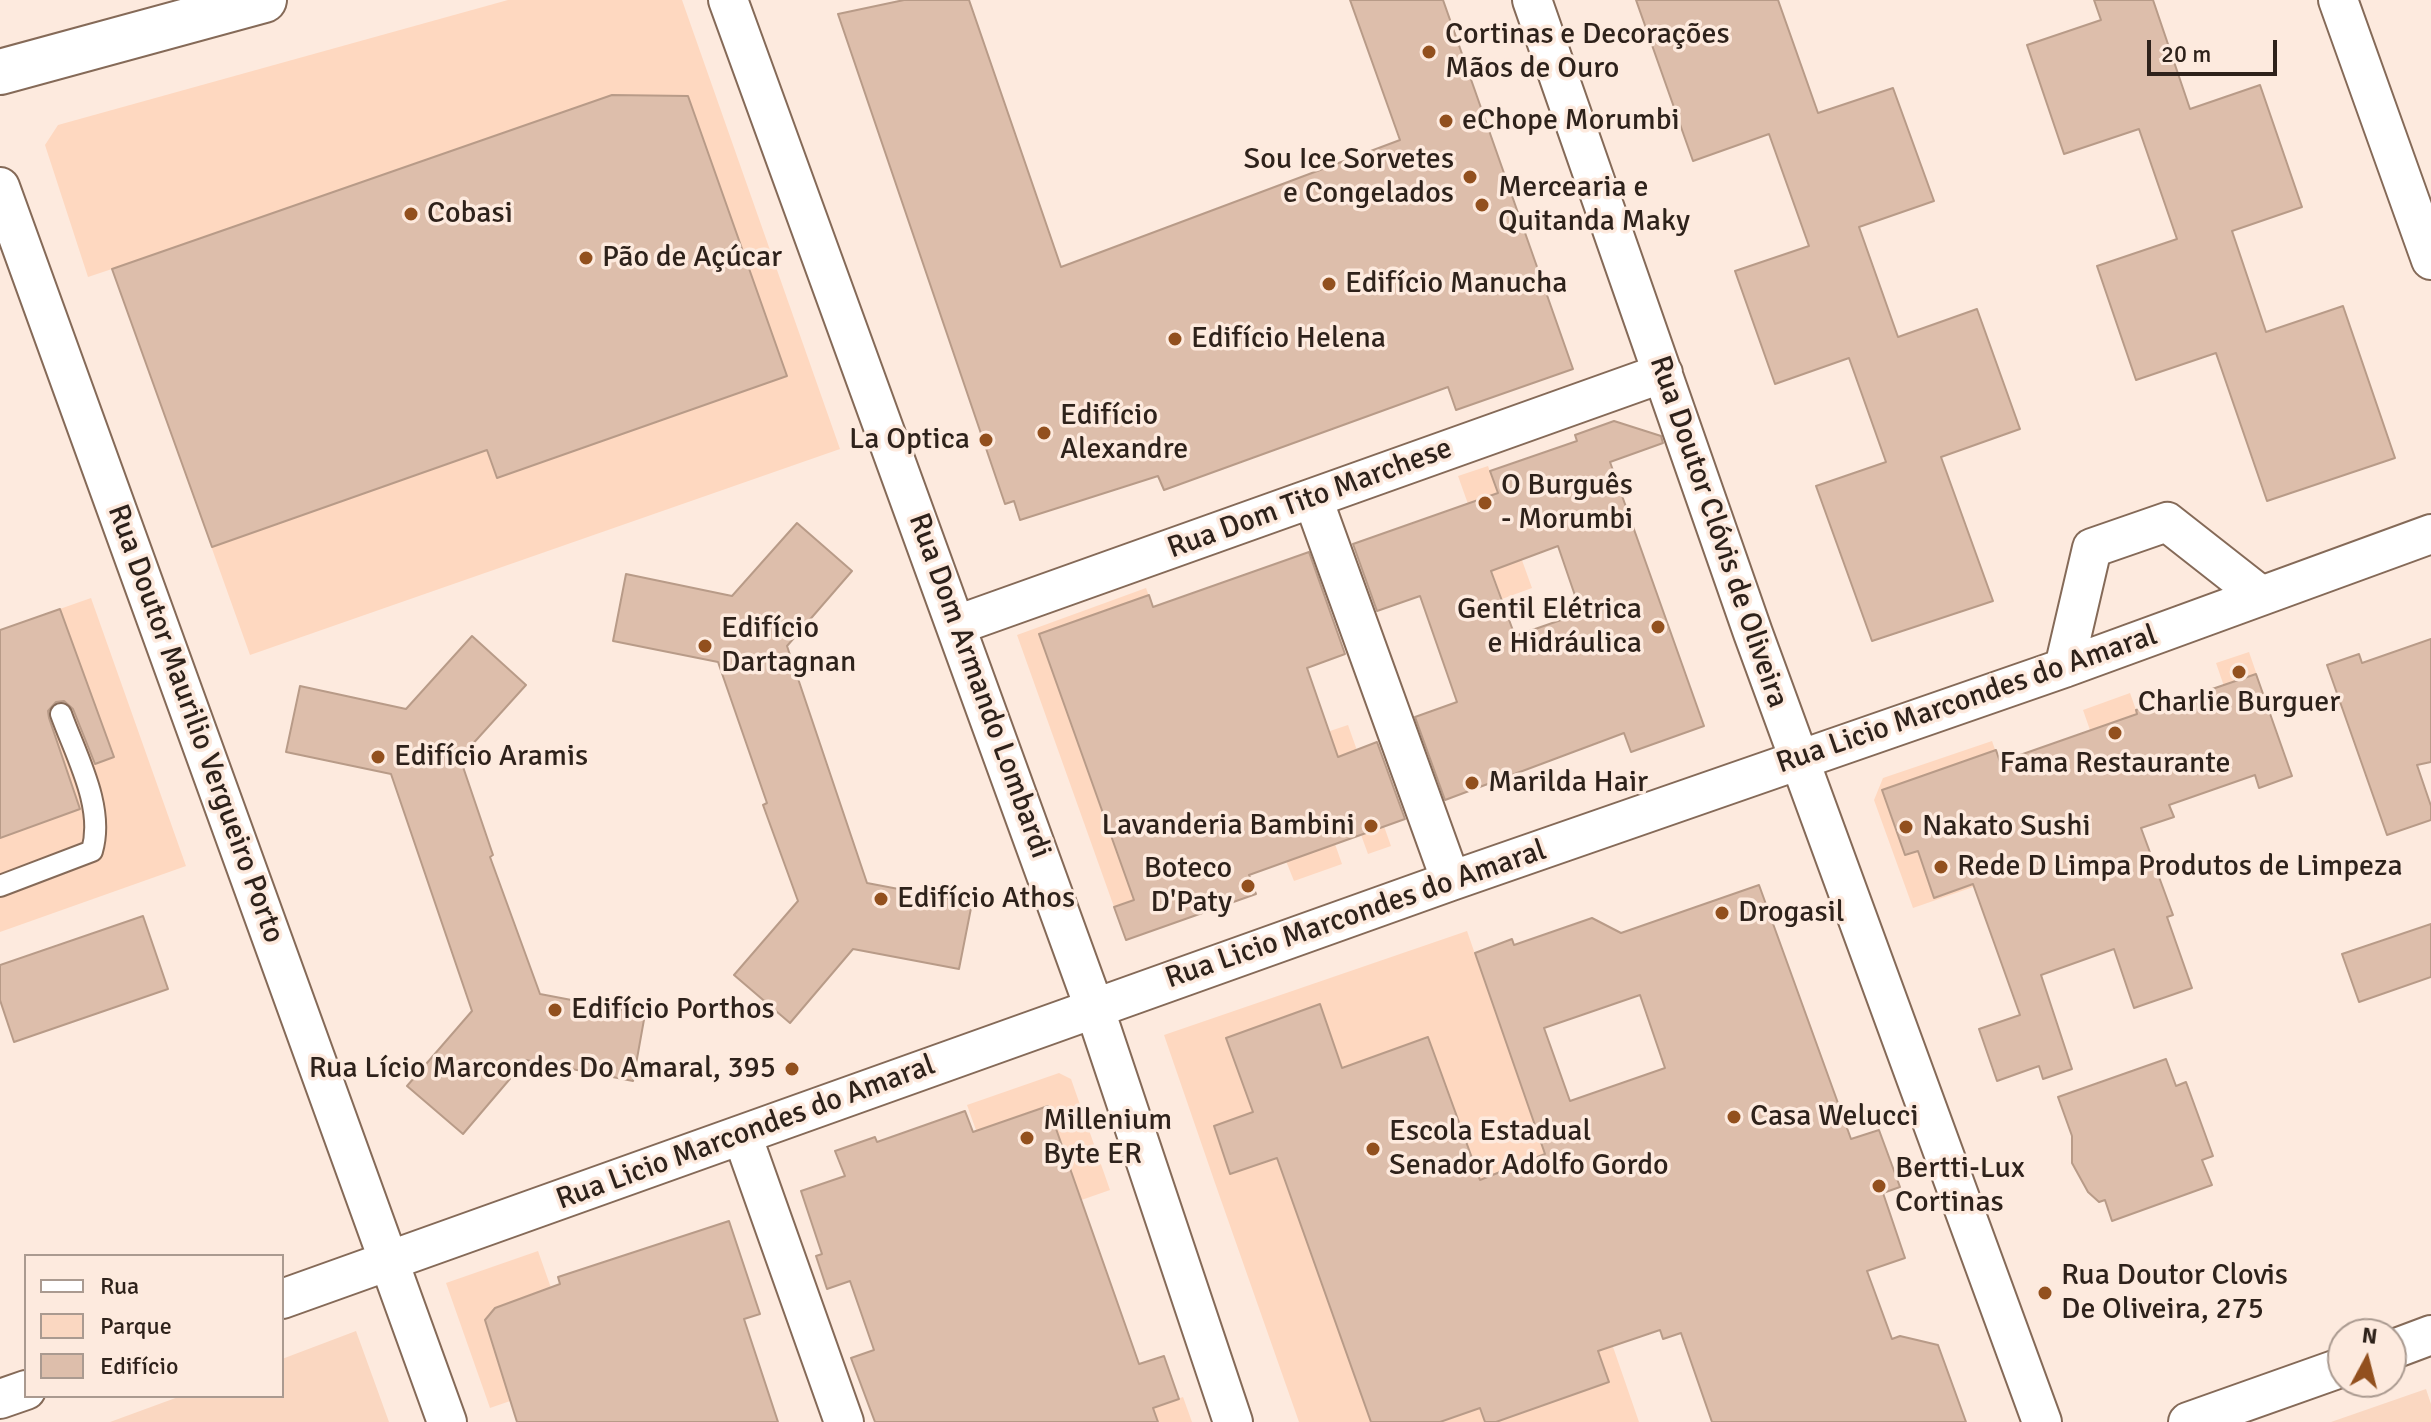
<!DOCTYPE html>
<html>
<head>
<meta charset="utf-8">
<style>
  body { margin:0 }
  #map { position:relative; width:2431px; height:1422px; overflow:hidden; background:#fdeade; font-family:Signika,sans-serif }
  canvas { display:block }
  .legend { position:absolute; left:24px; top:1254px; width:260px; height:144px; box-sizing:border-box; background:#fdeade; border:2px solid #aa9a90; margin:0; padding:10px 14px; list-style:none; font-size:24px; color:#2e221b }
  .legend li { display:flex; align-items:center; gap:16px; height:40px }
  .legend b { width:40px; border:2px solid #aa9a90 }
  .north { position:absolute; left:2327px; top:1318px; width:80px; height:80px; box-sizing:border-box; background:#fdeade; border:2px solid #aa9a90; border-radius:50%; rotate:7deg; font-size:22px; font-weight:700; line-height:32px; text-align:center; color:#2e221b }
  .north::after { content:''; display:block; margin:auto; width:28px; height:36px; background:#92501e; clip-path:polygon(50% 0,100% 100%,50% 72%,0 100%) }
  .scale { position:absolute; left:2147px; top:40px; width:130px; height:36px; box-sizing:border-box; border:4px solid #2e221b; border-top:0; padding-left:10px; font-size:24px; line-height:28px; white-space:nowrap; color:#2e221b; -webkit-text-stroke:6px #fdeade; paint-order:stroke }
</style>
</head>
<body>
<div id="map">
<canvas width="2431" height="1422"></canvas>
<ul class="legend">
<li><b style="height:10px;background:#fff"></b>Rua</li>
<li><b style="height:22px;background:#fad7c1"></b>Parque</li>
<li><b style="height:22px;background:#ddbeab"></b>Edifício</li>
</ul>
<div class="north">N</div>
<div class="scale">20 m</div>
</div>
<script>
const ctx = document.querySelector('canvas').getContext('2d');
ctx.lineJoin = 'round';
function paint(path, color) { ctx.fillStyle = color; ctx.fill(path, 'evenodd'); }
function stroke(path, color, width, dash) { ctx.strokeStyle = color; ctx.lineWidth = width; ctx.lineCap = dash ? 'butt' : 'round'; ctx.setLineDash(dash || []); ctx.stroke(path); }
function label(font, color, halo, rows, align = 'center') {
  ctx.font = font + ' Signika,sans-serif'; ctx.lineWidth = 7; ctx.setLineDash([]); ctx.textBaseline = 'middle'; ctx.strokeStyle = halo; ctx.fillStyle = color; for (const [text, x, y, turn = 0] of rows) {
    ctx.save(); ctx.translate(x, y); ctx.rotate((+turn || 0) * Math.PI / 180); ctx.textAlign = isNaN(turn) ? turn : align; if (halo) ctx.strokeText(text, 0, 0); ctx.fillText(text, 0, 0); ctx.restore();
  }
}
const built = new Path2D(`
  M 508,0 L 682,0 L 840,449 L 250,655 L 112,269 L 88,277 L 45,145 L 58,125 Z
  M 1488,466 L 1532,588 L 1502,599 L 1458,476 Z
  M 1146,588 L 1244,861 L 1114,907 L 1017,635 Z
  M 91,598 L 186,866 L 0,932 L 0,630 Z
  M 2249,652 L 2292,776 L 2259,788 L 2216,663 Z
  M 2130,693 L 2174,817 L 2126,833 L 2083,710 Z
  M 1348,725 L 1391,846 L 1368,854 L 1324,733 Z
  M 1992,741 L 2036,865 L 1913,908 L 1874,800 L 1883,778 Z
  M 1308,767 L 1342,864 L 1294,881 L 1286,861 Z
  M 1467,931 L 1531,1114 L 1808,1018 L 1851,1139 L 1879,1130 L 1900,1187 L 1595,1295 L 1639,1422 L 1299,1422 L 1215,1183 L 1164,1035 Z
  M 1059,1073 L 1071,1079 L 1110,1190 L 1010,1225 L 967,1105 Z
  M 538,1251 L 582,1376 L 490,1408 L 446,1283 Z
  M 1183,1397 L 1192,1422 L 1111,1422 Z`);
const green = new Path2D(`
  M 356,1331 L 389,1422 L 110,1422 L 181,1396 L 282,1396 L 282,1359 Z
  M 2426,1389 L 2431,1404 L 2431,1422 L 2331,1422 Z`);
const building = new Path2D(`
  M 904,0 L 969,0 L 1061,267 L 1400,140 L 1350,0 L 1443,0 L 1573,369 L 1456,410 L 1448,387 L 1164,490 L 1158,476 L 1020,520 L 1014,501 L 1005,504 L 838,14 Z
  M 1636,0 L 1778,0 L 1818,113 L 1893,88 L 1934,201 L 1859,227 L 1898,337 L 1977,309 L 2020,429 L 1941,457 L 1993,601 L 1872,641 L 1816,486 L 1886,462 L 1849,358 L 1775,384 L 1735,271 L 1809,246 L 1769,134 L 1693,161 Z
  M 2094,0 L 2153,0 L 2190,109 L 2260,85 L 2302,207 L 2232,231 L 2266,332 L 2343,306 L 2395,458 L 2267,501 L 2216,353 L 2136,380 L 2097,266 L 2177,239 L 2139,129 L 2064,154 L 2027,45 L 2101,20 Z
  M 612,95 L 688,96 L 787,376 L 497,478 L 487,450 L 212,547 L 112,269 Z
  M 1614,421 L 1661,436 L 1663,443 L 1610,462 L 1704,726 L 1631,752 L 1624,733 L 1445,800 L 1415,717 L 1457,702 L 1420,596 L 1377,611 L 1353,544 L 1498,493 L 1490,471 L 1577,441 L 1575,435 ZM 1558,546 L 1581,613 L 1515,636 L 1491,571 Z
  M 797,523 L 852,571 L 787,646 L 867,883 L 972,903 L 959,969 L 853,949 L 790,1023 L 734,975 L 798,901 L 763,805 L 767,803 L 718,662 L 613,641 L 626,574 L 732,596 Z
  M 1309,552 L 1345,654 L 1307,668 L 1338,757 L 1377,742 L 1405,819 L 1249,875 L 1256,894 L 1126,940 L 1114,907 L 1134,900 L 1039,634 L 1149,595 L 1153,607 Z
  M 60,609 L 114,757 L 95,764 L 73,709 L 64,701 L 56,702 L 48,711 L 49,718 L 80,809 L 0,838 L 0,630 Z
  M 472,636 L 526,685 L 460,758 L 493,855 L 490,857 L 540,994 L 645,1014 L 633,1081 L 526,1060 L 463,1134 L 407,1086 L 472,1011 L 391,774 L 286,752 L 300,686 L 406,709 Z
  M 2431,639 L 2431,762 L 2417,765 L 2431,806 L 2431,820 L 2387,835 L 2327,665 L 2359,654 L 2362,663 Z
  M 2256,674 L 2292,776 L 2259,788 L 2255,775 L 2169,805 L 2174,817 L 2141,828 L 2173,915 L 2167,917 L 2192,988 L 2134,1008 L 2114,949 L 2041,975 L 2072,1069 L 2043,1079 L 2039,1066 L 1997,1081 L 1979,1029 L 2020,1015 L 1973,884 L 1934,898 L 1918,851 L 1905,855 L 1882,790 L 1996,750 L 2000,762 L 2137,714 L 2136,710 L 2182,695 L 2183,699 Z
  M 1759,885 L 1851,1139 L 1879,1130 L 1900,1187 L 1883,1193 L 1905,1258 L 1867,1271 L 1892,1339 L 1900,1336 L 1938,1345 L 1966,1422 L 1712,1422 L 1681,1333 L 1663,1339 L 1660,1330 L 1598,1351 L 1609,1382 L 1496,1422 L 1485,1422 L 1480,1408 L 1440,1422 L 1371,1422 L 1277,1158 L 1230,1174 L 1214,1126 L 1253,1112 L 1226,1038 L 1320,1004 L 1342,1068 L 1428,1037 L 1480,1180 L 1545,1154 L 1475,953 L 1512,939 L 1514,945 L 1592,918 L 1621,933 ZM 1640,995 L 1665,1068 L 1570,1101 L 1544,1028 Z
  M 143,916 L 168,989 L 14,1042 L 0,1000 L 0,965 Z
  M 2431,924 L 2431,977 L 2359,1002 L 2342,954 Z
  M 2166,1059 L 2176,1086 L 2186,1082 L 2213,1156 L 2202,1160 L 2212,1185 L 2112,1221 L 2105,1200 L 2099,1202 L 2088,1192 L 2072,1163 L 2072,1136 L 2058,1097 Z
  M 1048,1106 L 1139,1364 L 1164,1356 L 1179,1399 L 1153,1408 L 1158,1422 L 875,1422 L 851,1358 L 874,1350 L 850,1281 L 827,1289 L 816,1256 L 822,1254 L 801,1191 L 845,1176 L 835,1151 L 875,1137 L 877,1142 L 965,1111 L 973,1132 Z
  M 729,1221 L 760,1314 L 744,1319 L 778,1422 L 517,1422 L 485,1320 L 495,1308 L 560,1284 L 558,1277 Z`);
const service = new Path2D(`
  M 0,886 L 92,851 C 105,807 76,756 61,714`);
const minor = new Path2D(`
  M 728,0 L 1094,1007 L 1233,1422
  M 1532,0 L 1753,633 L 2042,1422
  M 2338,0 L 2431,260
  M 0,187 L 447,1422
  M 1313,499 L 1451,881
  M 957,625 L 1663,373
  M 2064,668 L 2092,548 L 2167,522 L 2260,595
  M 742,1135 L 844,1422
  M 282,1299 L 1451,881 L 2064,668 L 2431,534
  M 2391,1350 L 2431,1335
  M 0,1399 L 26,1390
  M 2188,1422 L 2343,1367`);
const trunk = new Path2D(`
  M 0,72 L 264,0`);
const markers = [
  [1429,52,8,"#92501e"],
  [1446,121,8,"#92501e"],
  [1470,177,8,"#92501e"],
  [1482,205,8,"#92501e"],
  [411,214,8,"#92501e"],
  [586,258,8,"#92501e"],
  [1329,284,8,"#92501e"],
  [1175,339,8,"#92501e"],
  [1044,433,8,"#92501e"],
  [986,440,8,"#92501e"],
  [1485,503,8,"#92501e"],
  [1658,627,8,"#92501e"],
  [705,646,8,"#92501e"],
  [2239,672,8,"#92501e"],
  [2115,733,8,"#92501e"],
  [378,757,8,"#92501e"],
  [1472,783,8,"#92501e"],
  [1371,826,8,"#92501e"],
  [1906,827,8,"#92501e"],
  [1941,867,8,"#92501e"],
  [1248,886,8,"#92501e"],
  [881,899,8,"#92501e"],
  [1722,913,8,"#92501e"],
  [555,1010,8,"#92501e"],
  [792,1069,8,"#92501e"],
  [1734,1117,8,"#92501e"],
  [1027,1138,8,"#92501e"],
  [1373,1149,8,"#92501e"],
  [1879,1186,8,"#92501e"],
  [2045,1293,8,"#92501e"]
];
const poiNames = [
  ["Cortinas e Decorações",1445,35],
  ["Mãos de Ouro",1445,69],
  ["eChope Morumbi",1462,121],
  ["Sou Ice Sorvetes",1454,160,"right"],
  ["e Congelados",1454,194,"right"],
  ["Mercearia e",1498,188],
  ["Quitanda Maky",1498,222],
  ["Cobasi",427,214],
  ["Pão de Açúcar",602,258],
  ["Edifício Manucha",1345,284],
  ["Edifício Helena",1191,339],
  ["Edifício",1060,416],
  ["Alexandre",1060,450],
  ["La Optica",970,440,"right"],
  ["O Burguês",1501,486],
  ["- Morumbi",1501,520],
  ["Gentil Elétrica",1642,610,"right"],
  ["e Hidráulica",1642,644,"right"],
  ["Edifício",721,629],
  ["Dartagnan",721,663],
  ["Charlie Burguer",2239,703,"center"],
  ["Edifício Aramis",394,757],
  ["Fama Restaurante",2115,764,"center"],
  ["Marilda Hair",1488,783],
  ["Lavanderia Bambini",1355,826,"right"],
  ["Nakato Sushi",1922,827],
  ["Rede D Limpa Produtos de Limpeza",1957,867],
  ["Boteco",1232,869,"right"],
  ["D'Paty",1232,903,"right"],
  ["Edifício Athos",897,899],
  ["Drogasil",1738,913],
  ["Edifício Porthos",571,1010],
  ["Rua Lício Marcondes Do Amaral, 395",776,1069,"right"],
  ["Casa Welucci",1750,1117],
  ["Millenium",1043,1121],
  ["Byte ER",1043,1155],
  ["Escola Estadual",1389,1132],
  ["Senador Adolfo Gordo",1389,1166],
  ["Bertti-Lux",1895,1169],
  ["Cortinas",1895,1203],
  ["Rua Doutor Clovis",2061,1276],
  ["De Oliveira, 275",2061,1310]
];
const streetNames = [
  ["Rua Dom Tito Marchese",1310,499,-20],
  ["Rua Doutor Clóvis de Oliveira",1718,532,71],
  ["Rua Dom Armando Lombardi",979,686,70],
  ["Rua Licio Marcondes do Amaral",1967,700,-19],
  ["Rua Doutor Maurilio Vergueiro Porto",195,724,70],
  ["Rua Licio Marcondes do Amaral",1356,915,-19],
  ["Rua Licio Marcondes do Amaral",746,1133,-20]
];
paint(built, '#fed8c0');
paint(green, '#fad7c1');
paint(building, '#ddbeab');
stroke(building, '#b89b88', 2);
stroke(service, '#856a58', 24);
stroke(minor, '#856a58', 42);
stroke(trunk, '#856a58', 48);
stroke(service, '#fff', 20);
stroke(minor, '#fff', 38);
stroke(trunk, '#fff', 44);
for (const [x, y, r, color] of markers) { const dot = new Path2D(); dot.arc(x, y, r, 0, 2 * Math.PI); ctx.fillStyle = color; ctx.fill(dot); stroke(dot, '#fdeade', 3); }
label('30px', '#2e221b', '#fdeade', poiNames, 'left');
label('30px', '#2e221b', '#fdeade', streetNames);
</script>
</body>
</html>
